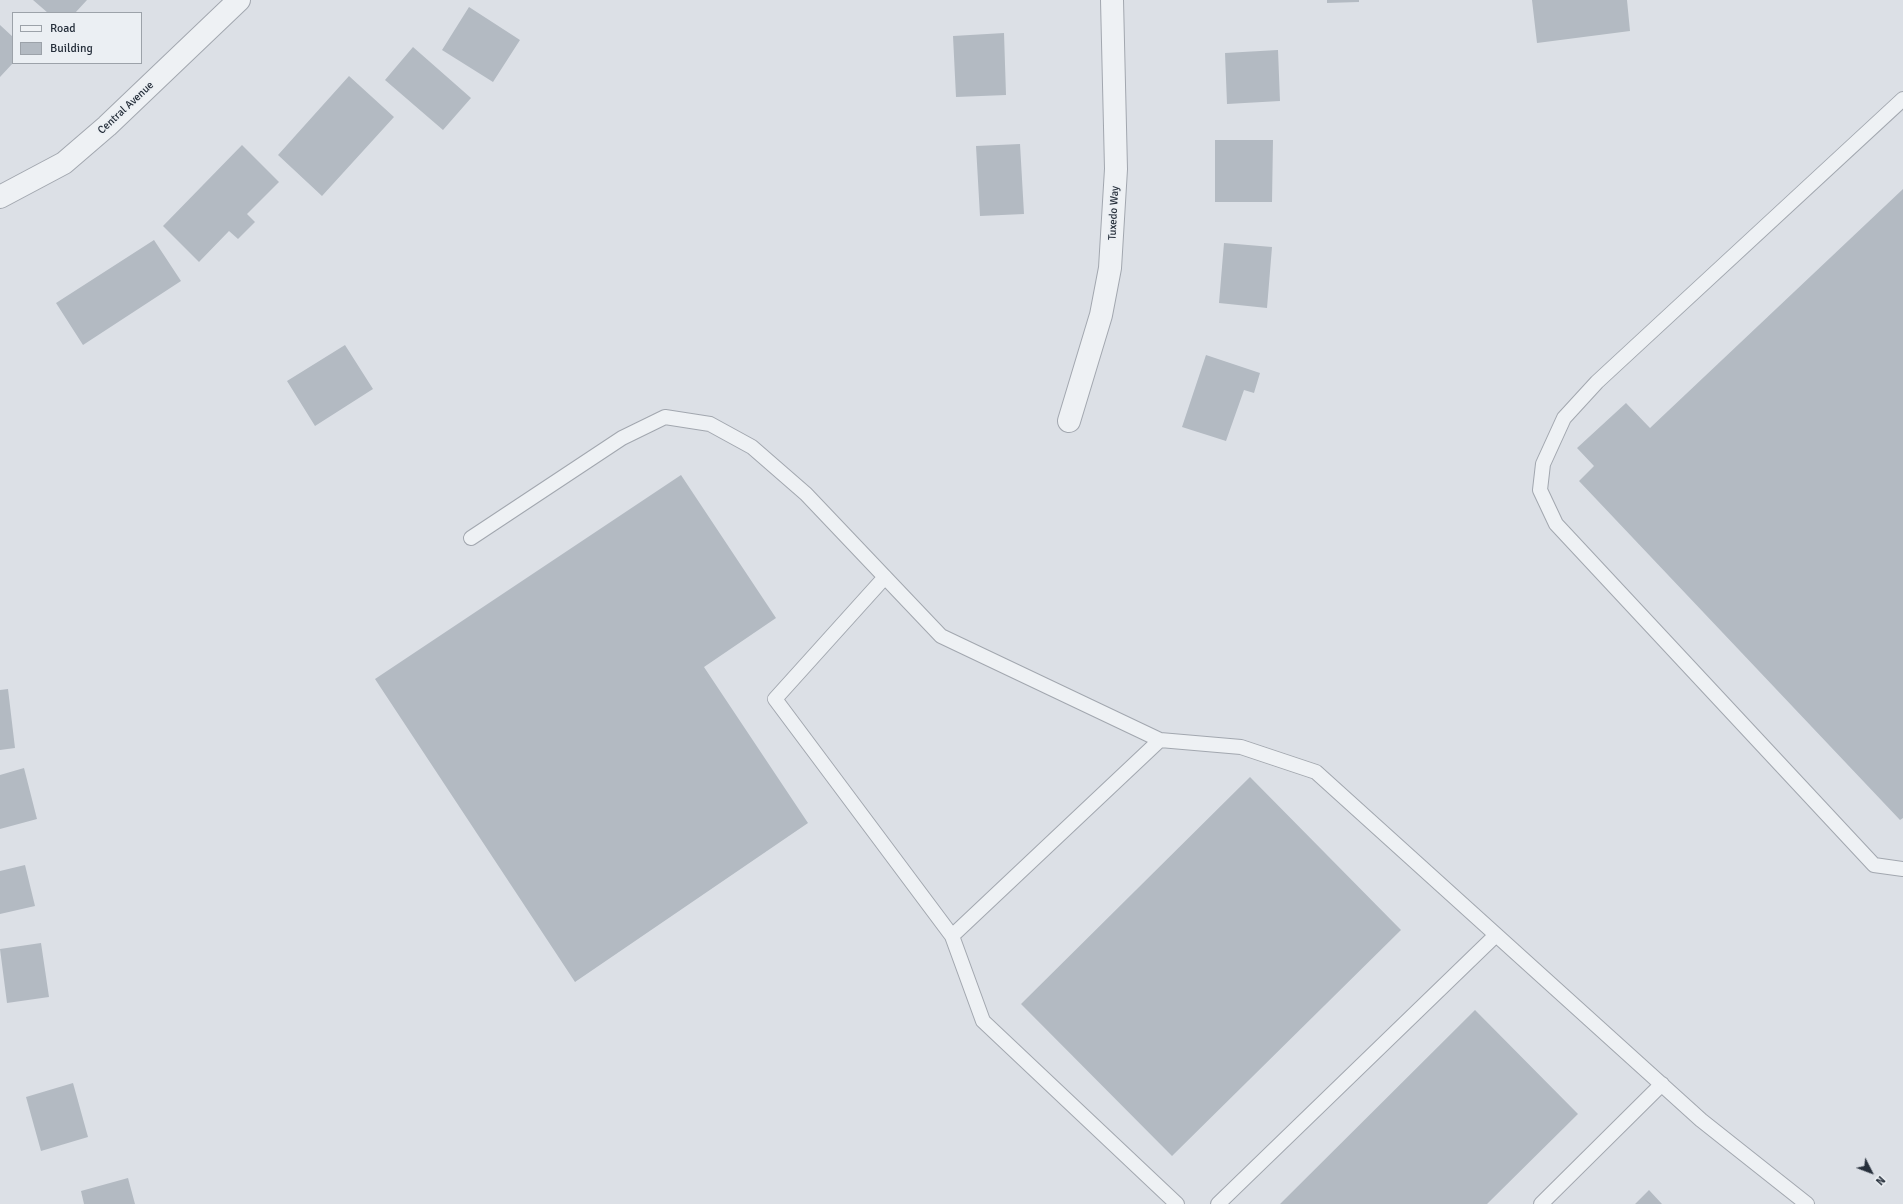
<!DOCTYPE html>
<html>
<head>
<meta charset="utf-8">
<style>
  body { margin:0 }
  #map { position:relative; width:1903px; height:1204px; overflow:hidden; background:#dce0e6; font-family:Signika,sans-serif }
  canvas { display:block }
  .legend { position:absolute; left:12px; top:12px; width:130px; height:52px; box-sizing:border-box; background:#ebeff3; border:1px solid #9ca2a9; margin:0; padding:5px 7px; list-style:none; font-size:12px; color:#262f3b }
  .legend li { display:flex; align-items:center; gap:8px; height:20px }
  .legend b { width:20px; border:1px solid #9ca2a9 }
  .north { position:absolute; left:1851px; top:1152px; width:40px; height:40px; -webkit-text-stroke:3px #ebeff3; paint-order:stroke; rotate:132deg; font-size:11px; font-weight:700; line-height:16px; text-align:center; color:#262f3b }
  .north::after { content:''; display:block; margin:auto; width:14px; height:18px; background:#262f3b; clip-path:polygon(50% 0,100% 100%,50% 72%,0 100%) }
</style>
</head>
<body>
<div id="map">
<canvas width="1903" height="1204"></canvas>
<ul class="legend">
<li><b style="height:5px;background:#eef1f4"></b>Road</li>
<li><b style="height:11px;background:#b3bac2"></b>Building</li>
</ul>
<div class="north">N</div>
</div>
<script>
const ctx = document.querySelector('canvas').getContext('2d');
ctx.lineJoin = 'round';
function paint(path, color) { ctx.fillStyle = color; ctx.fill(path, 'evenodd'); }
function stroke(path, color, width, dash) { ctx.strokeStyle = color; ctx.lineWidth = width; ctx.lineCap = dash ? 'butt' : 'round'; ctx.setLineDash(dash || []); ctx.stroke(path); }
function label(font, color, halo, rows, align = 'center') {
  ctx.font = font + ' Signika,sans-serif'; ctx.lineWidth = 3; ctx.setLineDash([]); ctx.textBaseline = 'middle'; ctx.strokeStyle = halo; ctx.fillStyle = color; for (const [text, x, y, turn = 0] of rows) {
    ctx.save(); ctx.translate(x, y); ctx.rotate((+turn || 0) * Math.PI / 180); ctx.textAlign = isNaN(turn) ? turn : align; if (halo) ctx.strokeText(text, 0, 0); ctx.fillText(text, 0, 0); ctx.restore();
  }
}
const building = new Path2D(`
  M 33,0 L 87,0 L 75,13 L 48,13 Z
  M 1327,0 L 1359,0 L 1359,2 L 1327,3 Z
  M 1532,0 L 1627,0 L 1630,31 L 1537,43 Z
  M 469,7 L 520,40 L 493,82 L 442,50 Z
  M 0,25 L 13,37 L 13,63 L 0,77 Z
  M 1004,33 L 1006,95 L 956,97 L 953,36 Z
  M 413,47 L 471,98 L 443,130 L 385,80 Z
  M 1278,50 L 1280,101 L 1227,104 L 1225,53 Z
  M 349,76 L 394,117 L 322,196 L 278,155 Z
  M 1215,140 L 1273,140 L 1272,202 L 1215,202 Z
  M 1020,144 L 1024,214 L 980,216 L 976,146 Z
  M 242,145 L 279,182 L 247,214 L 255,222 L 238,239 L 229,231 L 199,262 L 163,226 Z
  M 1903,189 L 1903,818 L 1900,820 L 1579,481 L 1594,466 L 1577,448 L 1626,403 L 1650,428 Z
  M 154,240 L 181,281 L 83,345 L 56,303 Z
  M 1224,243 L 1272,247 L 1267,308 L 1219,303 Z
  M 345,345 L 373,389 L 315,426 L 287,381 Z
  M 1206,355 L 1260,373 L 1254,393 L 1244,390 L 1226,441 L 1182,427 Z
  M 681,475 L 776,618 L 704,667 L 808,823 L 575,982 L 375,679 Z
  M 8,689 L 15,748 L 0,750 L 0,690 Z
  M 24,768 L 37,819 L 0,829 L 0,775 Z
  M 1250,777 L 1401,930 L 1172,1156 L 1021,1004 Z
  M 25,865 L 35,906 L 0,914 L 0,871 Z
  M 41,943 L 49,997 L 7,1003 L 0,949 Z
  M 1475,1010 L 1578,1114 L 1487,1204 L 1280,1204 Z
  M 73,1083 L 88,1137 L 41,1151 L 26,1097 Z
  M 128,1178 L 135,1204 L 84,1204 L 81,1191 Z
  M 1649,1190 L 1662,1204 L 1635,1204 Z`);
const service = new Path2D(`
  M 1903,99 L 1597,382 L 1564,418 L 1543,464 L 1540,490 L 1556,524 L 1874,865 L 1903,869
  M 471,538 L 622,438 L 665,417 L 710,424 L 752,447 L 806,494 L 941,636 L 1160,740
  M 885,577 L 775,699 L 952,936
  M 1177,1204 L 983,1021 L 952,936 L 1160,740 L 1241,747 L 1316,772 L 1701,1120 L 1807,1204
  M 1218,1204 L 1496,935
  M 1541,1204 L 1662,1084`);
const minor = new Path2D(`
  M 0,197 L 64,163 L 107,126 L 239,0
  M 1069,421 L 1101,315 L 1110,268 L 1116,169 L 1112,0`);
const streetNames = [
  ["Central Avenue",126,108,-43],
  ["Tuxedo Way",1114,213,-87]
];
paint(building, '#b3bac2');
stroke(service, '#a2a7af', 16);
stroke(minor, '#a2a7af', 24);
stroke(service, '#eef1f4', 14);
stroke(minor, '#eef1f4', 22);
label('11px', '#262f3b', '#ebeff3', streetNames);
</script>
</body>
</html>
